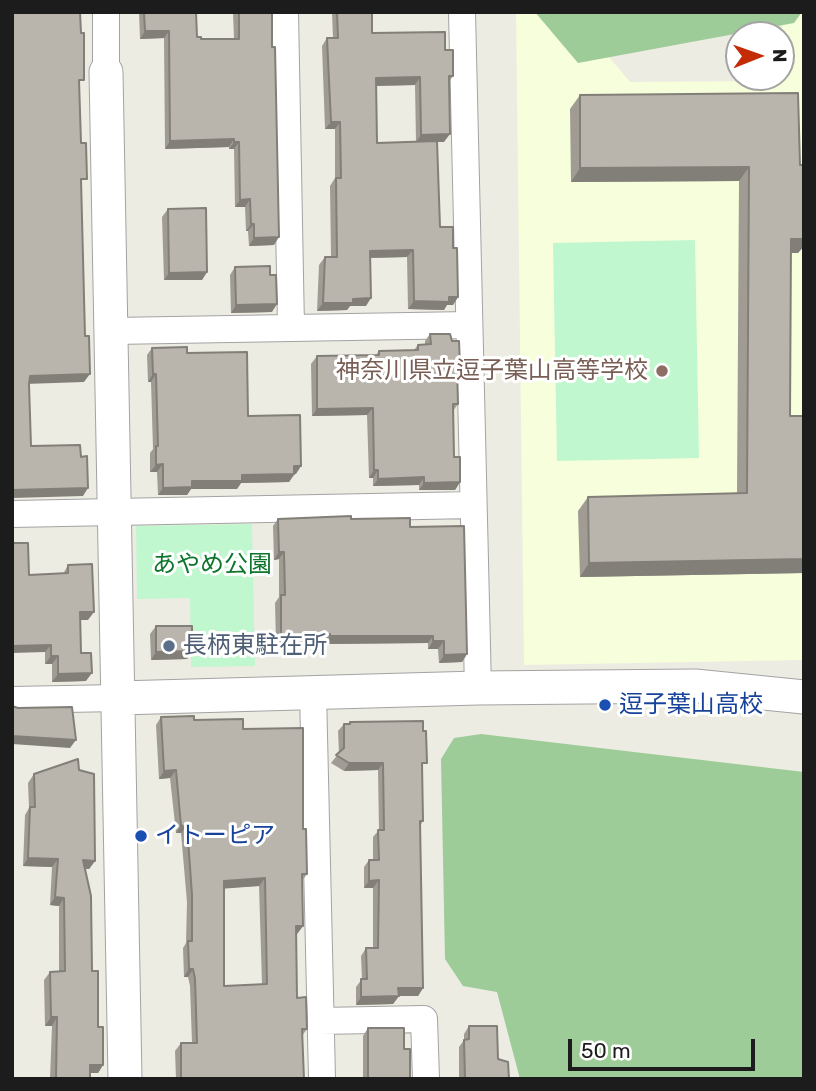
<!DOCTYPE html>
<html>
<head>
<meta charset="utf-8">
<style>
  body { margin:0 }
  #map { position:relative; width:816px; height:1091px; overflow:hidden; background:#edece2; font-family:Rubik,sans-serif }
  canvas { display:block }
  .frame { position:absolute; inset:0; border:14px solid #1c1c1c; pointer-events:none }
  .north { position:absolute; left:725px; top:21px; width:70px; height:70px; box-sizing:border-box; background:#fff; border:2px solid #a4a4a4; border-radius:50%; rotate:89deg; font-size:19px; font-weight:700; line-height:28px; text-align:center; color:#1c1c1c }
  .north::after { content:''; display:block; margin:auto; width:24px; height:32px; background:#c32c06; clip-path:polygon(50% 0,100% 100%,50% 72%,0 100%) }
  .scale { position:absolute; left:568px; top:1039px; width:187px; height:32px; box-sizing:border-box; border:4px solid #1c1c1c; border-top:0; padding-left:9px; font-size:21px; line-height:24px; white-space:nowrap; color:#1c1c1c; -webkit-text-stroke:5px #fff; paint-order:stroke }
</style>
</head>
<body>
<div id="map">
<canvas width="816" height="1091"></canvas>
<div class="frame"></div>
<div class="north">N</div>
<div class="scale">50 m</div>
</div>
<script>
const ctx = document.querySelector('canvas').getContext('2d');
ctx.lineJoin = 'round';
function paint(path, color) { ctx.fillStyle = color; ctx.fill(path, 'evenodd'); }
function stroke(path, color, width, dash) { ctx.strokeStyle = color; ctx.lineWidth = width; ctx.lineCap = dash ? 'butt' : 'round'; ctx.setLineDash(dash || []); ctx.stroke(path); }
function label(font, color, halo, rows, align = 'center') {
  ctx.font = font + ' Rubik,"Noto Sans JP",sans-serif'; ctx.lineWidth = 6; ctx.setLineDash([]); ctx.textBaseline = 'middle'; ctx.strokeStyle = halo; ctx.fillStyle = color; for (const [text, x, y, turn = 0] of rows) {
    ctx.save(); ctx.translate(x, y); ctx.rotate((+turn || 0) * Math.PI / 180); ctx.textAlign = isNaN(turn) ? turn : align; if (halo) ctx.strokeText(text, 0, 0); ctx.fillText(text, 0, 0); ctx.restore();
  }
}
const education = new Path2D(`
  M 516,12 L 571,12 L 630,82 L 772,81 L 773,77 L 781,77 L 781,35 L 785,12 L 804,12 L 804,660 L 524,665 Z`);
const forest = new Path2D(`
  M 535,12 L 802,12 L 794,23 L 578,63 Z
  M 481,734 L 804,772 L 804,1079 L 520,1079 L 497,992 L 463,986 L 445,959 L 441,759 L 454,738 Z`);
const park = new Path2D(`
  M 695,240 L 699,458 L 557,461 L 553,243 Z
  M 252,524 L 255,666 L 191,667 L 190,598 L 137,599 L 136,526 Z`);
const minor = new Path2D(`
  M 106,12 L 106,72
  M 462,12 L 478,688
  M 291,328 L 469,325
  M 112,331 L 291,328 L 285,12
  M 12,514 L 473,505
  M 313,692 L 322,1079
  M 12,700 L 119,698
  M 321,1021 L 424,1019 L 426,1079`);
const tertiary = new Path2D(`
  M 106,72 L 125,1079
  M 119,698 L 478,688 L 695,686 L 804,697`);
const wall = new Path2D(`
  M 139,12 L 196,12 L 197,37 L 201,39 L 234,39 L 233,12 L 272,12 L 274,245 L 249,246 L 248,231 L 246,231 L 245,207 L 235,207 L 234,149 L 229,149 L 229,147 L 165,149 L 164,38 L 140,39 Z
  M 332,12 L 372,12 L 372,33 L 445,50 L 453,76 L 449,82 L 444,142 L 437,142 L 440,227 L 453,248 L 458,297 L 453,305 L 447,305 L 444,310 L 408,309 L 407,257 L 370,258 L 366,306 L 350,306 L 347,310 L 317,311 L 319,265 L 325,257 L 331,257 L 330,186 L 335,178 L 335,129 L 325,129 L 322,46 L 327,38 L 333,38 ZM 415,85 L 416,142 L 377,143 L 376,86 Z
  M 580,95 L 800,165 L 804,165 L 804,246 L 798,253 L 791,253 L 790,416 L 804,416 L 804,573 L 580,577 L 578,511 L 588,497 L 737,493 L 739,181 L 571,182 L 570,109 Z
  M 168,209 L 207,272 L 202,280 L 164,280 L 162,217 Z
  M 235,267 L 272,312 L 231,313 L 230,275 Z
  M 430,334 L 457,371 L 458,404 L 453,411 L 454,457 L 460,482 L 455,490 L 419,490 L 419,485 L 373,486 L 373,478 L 369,478 L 367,415 L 312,416 L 311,364 L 317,356 L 376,355 L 379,351 L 414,350 L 418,345 L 425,344 L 425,341 Z
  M 152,348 L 187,353 L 248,416 L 301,466 L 289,482 L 241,483 L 237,489 L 191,489 L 187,495 L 158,495 L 157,472 L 150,472 L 150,453 L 153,449 L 151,382 L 148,382 L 147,355 Z
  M 278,519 L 351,519 L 410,527 L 467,654 L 462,662 L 439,663 L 438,649 L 428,649 L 428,643 L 325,644 L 325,642 L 276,643 L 275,603 L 279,597 L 279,559 L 274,560 L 273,526 Z
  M 68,565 L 88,620 L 80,620 L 81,653 L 86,681 L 52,682 L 52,664 L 45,664 L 45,652 L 29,575 L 63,574 Z
  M 156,626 L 192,651 L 187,659 L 151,660 L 150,634 Z
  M 161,717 L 194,720 L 243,729 L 303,829 L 307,874 L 302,881 L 303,926 L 297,934 L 296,934 L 297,998 L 307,1029 L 302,1036 L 304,1079 L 176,1079 L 175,1051 L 181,1043 L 192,1043 L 190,986 L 188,977 L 184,977 L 183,948 L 186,943 L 187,902 L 181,833 L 176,833 L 170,778 L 159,779 L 156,725 ZM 259,886 L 262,984 L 224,986 L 224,888 Z
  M 350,722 L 422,770 L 423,821 L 420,826 L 423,988 L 418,996 L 399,996 L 393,1004 L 356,1005 L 356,987 L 362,979 L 361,956 L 366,948 L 373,948 L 373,888 L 364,888 L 364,867 L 369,860 L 373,860 L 373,837 L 379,830 L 378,770 L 344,771 L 331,763 L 339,753 L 338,731 L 344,724 L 349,724 Z
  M 79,770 L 95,861 L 89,869 L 85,869 L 92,971 L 103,1065 L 98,1073 L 90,1073 L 90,1079 L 50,1079 L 52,1026 L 45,1026 L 44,980 L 50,972 L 59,972 L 59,906 L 50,905 L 52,867 L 23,866 L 25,815 L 29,808 L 28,783 L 34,774 Z
  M 469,1026 L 498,1059 L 509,1079 L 459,1079 L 459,1047 L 464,1040 L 464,1034 Z
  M 368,1028 L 404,1049 L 410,1079 L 363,1079 L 363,1036 Z`);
const shadedWall = new Path2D(`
  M 145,31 L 169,31 L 164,38 L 140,39 Z
  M 420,77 L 415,85 L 371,86 L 376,78 Z
  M 331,122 L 340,122 L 335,129 L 325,129 Z
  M 450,134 L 444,142 L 416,142 L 421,135 Z
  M 234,139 L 229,147 L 165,149 L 170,141 Z
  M 234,142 L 239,142 L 234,149 L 229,149 Z
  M 749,167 L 739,181 L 571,182 L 580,168 Z
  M 250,199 L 245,207 L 235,207 L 240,200 Z
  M 251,224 L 254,224 L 248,231 L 246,231 Z
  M 279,237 L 274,245 L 249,246 L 254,238 Z
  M 791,239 L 804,239 L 804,246 L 798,253 L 782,253 Z
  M 413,250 L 407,257 L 365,258 L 370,251 Z
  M 207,272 L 202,280 L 164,280 L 169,273 Z
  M 449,297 L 458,297 L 453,305 L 447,305 L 444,310 L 408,309 L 414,301 Z
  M 371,298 L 366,306 L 350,306 L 347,310 L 317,311 L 323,303 L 353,299 Z
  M 277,304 L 272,312 L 231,313 L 236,305 Z
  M 90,374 L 84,382 L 25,384 L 30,376 Z
  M 153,374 L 156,374 L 151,382 L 148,382 Z
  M 373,408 L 367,415 L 312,416 L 317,409 Z
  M 163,464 L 157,472 L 150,472 L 156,465 Z
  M 294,466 L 301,466 L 296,474 L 289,474 Z
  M 374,470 L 378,470 L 373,478 L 369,478 Z
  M 294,474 L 289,482 L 241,483 L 237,489 L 191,489 L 187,495 L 158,495 L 163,488 L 192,481 L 242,475 Z
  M 424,477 L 419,485 L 373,486 L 378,479 Z
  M 460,482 L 455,490 L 419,490 L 424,483 Z
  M 88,488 L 83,496 L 12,498 L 12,490 Z
  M 279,552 L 284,552 L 279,559 L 274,560 Z
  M 804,559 L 804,573 L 580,577 L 589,563 Z
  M 80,612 L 94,612 L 88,620 L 75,620 Z
  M 330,634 L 325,642 L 276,643 L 281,635 Z
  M 330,636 L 433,636 L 428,643 L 325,644 Z
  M 433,641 L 444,641 L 438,649 L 428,649 Z
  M 51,645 L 45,652 L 12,653 L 12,646 Z
  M 192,651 L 187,659 L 151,660 L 156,652 Z
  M 467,654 L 462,662 L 439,663 L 444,655 Z
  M 51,656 L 58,656 L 52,664 L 45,664 Z
  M 92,673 L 86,681 L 52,682 L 58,674 Z
  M 12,736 L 76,740 L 70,748 L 12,744 Z
  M 349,763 L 383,763 L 378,770 L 344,771 Z
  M 176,770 L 170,778 L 159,779 L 164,771 Z
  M 187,825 L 181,833 L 176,833 L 181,826 Z
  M 28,858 L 58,859 L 52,867 L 23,866 Z
  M 83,860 L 95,861 L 89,869 L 78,868 Z
  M 265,878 L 259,886 L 219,889 L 224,881 Z
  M 379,880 L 373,888 L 364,888 L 369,881 Z
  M 55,897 L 64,898 L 59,906 L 50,905 Z
  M 296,926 L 303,926 L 297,934 L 291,934 Z
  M 189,969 L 193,969 L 188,977 L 184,977 Z
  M 398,988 L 423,988 L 418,996 L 393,996 Z
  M 399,996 L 393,1004 L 356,1005 L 361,997 Z
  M 51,1017 L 57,1017 L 52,1026 L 45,1026 Z
  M 90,1065 L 103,1065 L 98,1073 L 84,1073 Z`);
const building = new Path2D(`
  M 12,12 L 80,12 L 81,33 L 84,33 L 84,80 L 79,80 L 81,143 L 86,143 L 87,179 L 81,179 L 85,336 L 89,336 L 90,374 L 30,376 L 29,384 L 31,446 L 80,445 L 81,457 L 87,456 L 88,488 L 12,490 Z
  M 144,12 L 196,12 L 197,37 L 201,37 L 201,39 L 239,39 L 239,12 L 272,12 L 272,47 L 275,47 L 279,237 L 254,238 L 254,224 L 251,224 L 250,199 L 240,200 L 239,142 L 234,142 L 234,139 L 170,141 L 169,31 L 145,31 Z
  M 337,12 L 372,12 L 372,33 L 445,32 L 445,50 L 453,50 L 453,76 L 449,76 L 450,134 L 421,135 L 420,77 L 376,78 L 377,143 L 437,141 L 440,227 L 453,227 L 453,248 L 457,248 L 458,297 L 449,297 L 449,302 L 414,301 L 413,250 L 370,251 L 371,298 L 353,299 L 353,303 L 323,303 L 325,257 L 337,257 L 336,178 L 341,178 L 340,122 L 331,122 L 327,38 L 338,38 Z
  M 798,93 L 800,165 L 804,165 L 804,239 L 791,239 L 790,416 L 804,416 L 804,559 L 589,563 L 588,497 L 747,493 L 749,167 L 580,168 L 580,95 Z
  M 206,208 L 207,272 L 169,273 L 168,209 Z
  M 270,266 L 270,275 L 276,275 L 277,304 L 236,305 L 235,267 Z
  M 430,334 L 450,334 L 452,341 L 459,341 L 460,366 L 457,366 L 458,404 L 453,404 L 454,457 L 460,457 L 460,482 L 424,483 L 424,477 L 378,479 L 378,470 L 374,470 L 373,408 L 317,409 L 317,356 L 379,355 L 379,351 L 418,350 L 418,345 L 431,344 Z
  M 187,347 L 187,353 L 247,352 L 248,416 L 300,415 L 301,466 L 294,466 L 294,474 L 242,475 L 242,481 L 192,481 L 192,487 L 163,488 L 163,464 L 156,465 L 156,446 L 158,446 L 156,374 L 153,374 L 152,348 Z
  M 351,516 L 351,519 L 410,518 L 410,527 L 464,526 L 467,654 L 444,655 L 444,641 L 433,641 L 433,636 L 330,636 L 330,634 L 281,635 L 281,595 L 285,595 L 284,552 L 279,552 L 278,519 Z
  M 12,543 L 28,543 L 29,575 L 68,573 L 68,565 L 92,564 L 94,612 L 80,612 L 81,653 L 91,653 L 92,673 L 58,674 L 58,656 L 51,656 L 51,645 L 12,646 Z
  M 156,626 L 192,626 L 192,651 L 156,652 Z
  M 12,706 L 18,708 L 72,707 L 76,740 L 12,736 Z
  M 194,716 L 194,720 L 243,719 L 243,729 L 303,728 L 303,829 L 306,829 L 307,874 L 302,874 L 303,926 L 296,926 L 297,998 L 306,997 L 307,1029 L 302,1029 L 304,1079 L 181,1079 L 181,1043 L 197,1043 L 195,979 L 193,969 L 189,969 L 188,941 L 192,941 L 192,895 L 187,825 L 181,826 L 176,770 L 164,771 L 161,717 ZM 265,878 L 267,984 L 224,986 L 224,881 Z
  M 423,721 L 423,731 L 426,731 L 427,763 L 422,763 L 423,821 L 420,821 L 423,988 L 398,988 L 399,996 L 361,997 L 361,979 L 367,979 L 366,948 L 378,948 L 379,880 L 369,881 L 369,860 L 379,860 L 378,830 L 384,830 L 383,763 L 349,763 L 336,755 L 344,748 L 344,724 L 350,724 L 350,722 Z
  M 78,759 L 79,770 L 94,774 L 95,861 L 83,860 L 91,896 L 92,971 L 98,971 L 98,1027 L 103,1027 L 103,1065 L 90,1065 L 90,1079 L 56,1079 L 57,1017 L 51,1017 L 50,972 L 65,971 L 64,898 L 55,897 L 58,859 L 28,858 L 30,807 L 35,807 L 34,774 Z
  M 469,1026 L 497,1026 L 498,1059 L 508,1062 L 509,1079 L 465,1079 L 464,1040 L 469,1039 Z
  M 368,1028 L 404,1028 L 404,1049 L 410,1049 L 410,1079 L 368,1079 Z`);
const markers = [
  [662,371,7,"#8d6e63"],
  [169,646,7,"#5c6f8a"],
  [605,705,7,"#1a4fb4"],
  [141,836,7,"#1a4fb4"]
];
const educationNames = [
  ["神奈川県立逗子葉山高等学校",648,371]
];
const parkNames = [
  ["あやめ公園",212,565]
];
const serviceNames = [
  ["長柄東駐在所",183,646]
];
const transitNames = [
  ["逗子葉山高校",619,705],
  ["イトーピア",155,836]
];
paint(education, '#f7fedb');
paint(forest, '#9dcc98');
paint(park, '#c0f7cf');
stroke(minor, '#a3a3a3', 28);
stroke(tertiary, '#a3a3a3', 35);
stroke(minor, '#fff', 26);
stroke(tertiary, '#fff', 33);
paint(wall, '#a09c94');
paint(shadedWall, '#827f78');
paint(building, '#bab5ac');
stroke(building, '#827f78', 2);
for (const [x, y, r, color] of markers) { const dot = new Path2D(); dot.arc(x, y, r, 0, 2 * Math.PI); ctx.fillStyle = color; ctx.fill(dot); stroke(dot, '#fff', 2.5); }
label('24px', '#785e54', '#fff', educationNames, 'right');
label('24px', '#0e762c', '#fff', parkNames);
label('24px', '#4e5e75', '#fff', serviceNames, 'left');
label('24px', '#164399', '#fff', transitNames, 'left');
</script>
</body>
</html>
